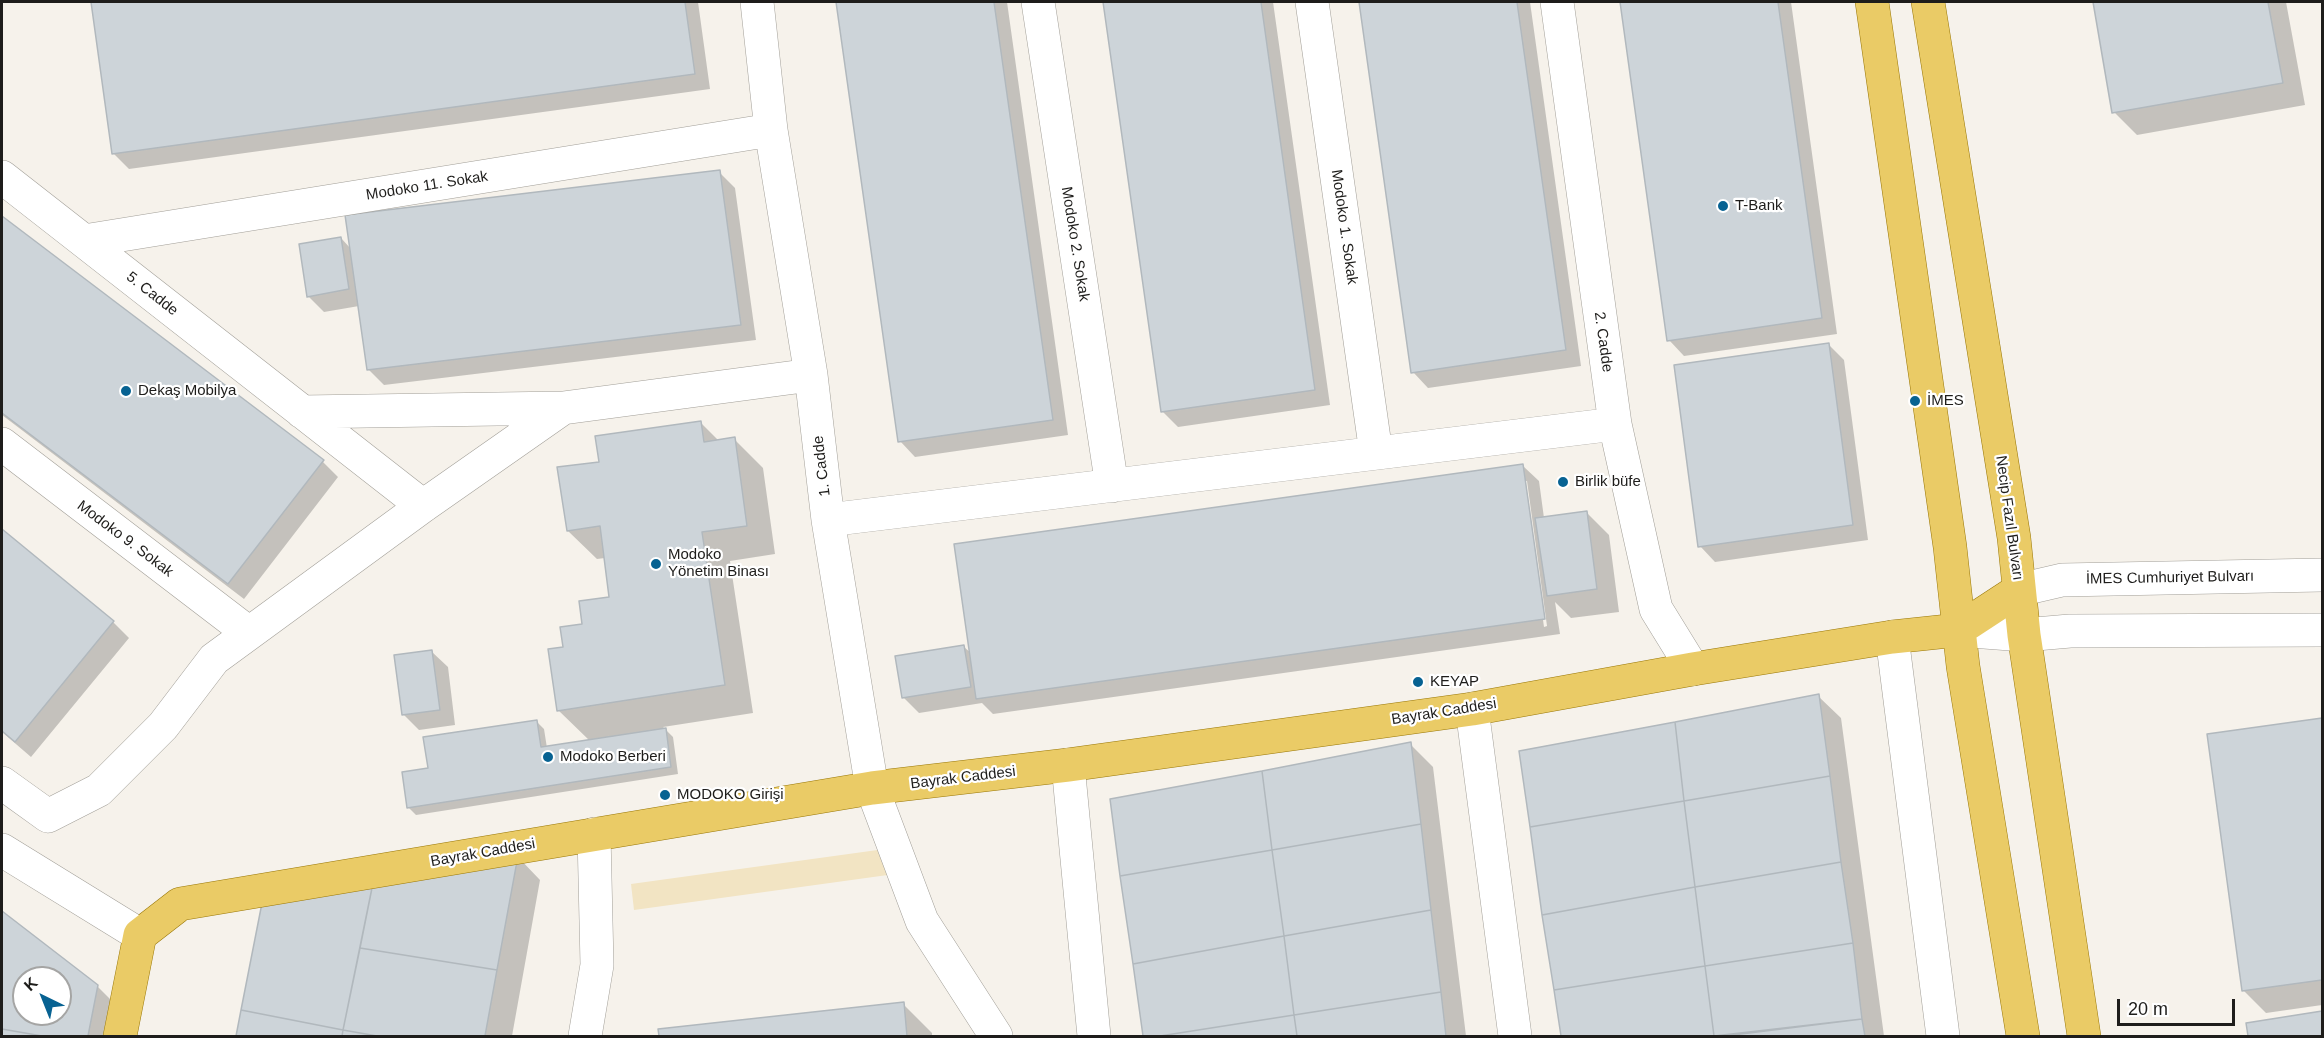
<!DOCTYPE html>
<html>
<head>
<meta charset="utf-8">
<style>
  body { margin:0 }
  #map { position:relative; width:2324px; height:1038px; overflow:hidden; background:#f6f2eb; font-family:Helvetica,sans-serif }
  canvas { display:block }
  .frame { position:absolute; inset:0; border:3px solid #1e1d1b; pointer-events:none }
  .north { position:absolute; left:12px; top:966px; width:60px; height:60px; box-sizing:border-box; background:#fff; border:2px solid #a5a5a4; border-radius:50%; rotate:317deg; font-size:16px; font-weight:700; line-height:24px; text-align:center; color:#1e1d1b }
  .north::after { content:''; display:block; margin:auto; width:21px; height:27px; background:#076292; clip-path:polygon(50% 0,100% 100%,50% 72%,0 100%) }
  .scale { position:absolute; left:2117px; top:999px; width:118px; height:27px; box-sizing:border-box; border:3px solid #1e1d1b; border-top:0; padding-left:8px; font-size:18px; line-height:21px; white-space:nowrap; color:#1e1d1b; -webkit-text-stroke:4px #fff; paint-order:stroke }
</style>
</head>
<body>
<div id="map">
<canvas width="2324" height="1038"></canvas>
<div class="frame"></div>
<div class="north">K</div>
<div class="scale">20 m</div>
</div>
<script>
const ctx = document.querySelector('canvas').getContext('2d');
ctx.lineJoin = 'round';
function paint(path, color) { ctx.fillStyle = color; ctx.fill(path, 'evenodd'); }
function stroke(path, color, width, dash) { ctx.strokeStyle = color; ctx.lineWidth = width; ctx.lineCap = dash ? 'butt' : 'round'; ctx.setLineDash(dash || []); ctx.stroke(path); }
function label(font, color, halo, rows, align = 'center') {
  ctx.font = font + ' Helvetica,sans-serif'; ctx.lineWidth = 4.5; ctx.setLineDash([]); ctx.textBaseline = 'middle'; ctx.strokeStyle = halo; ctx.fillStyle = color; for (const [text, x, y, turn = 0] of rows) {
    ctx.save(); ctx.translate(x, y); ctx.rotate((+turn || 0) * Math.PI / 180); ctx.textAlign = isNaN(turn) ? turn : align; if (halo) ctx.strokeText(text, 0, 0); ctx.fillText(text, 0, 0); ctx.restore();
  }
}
const green = new Path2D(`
  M 892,848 L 895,874 L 634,910 L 631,884 Z`);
const shadow = new Path2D(`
  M 92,2 L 698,2 L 710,89 L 129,169 L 113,153 Z
  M 838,2 L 1007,2 L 1068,435 L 915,457 L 900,441 Z
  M 1104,2 L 1273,2 L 1330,405 L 1178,427 L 1162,411 Z
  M 1361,2 L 1530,2 L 1581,366 L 1428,388 L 1413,372 Z
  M 1621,2 L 1791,2 L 1837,334 L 1684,356 L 1669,340 Z
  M 2095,2 L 2286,2 L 2305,105 L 2137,135 L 2114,112 Z
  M 719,172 L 735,188 L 756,340 L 384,385 L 368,369 L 359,306 L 324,312 L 308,296 L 341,238 L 351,249 Z
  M 2,218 L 323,462 L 338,477 L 244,599 L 2,415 Z
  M 1828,344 L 1844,360 L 1868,540 L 1715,562 L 1700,546 Z
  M 700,422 L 719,441 L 734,439 L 763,468 L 775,554 L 730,561 L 753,713 L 663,727 L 673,737 L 678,774 L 416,815 L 408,807 L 430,769 L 537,722 L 544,729 L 547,748 L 590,741 L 558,710 L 565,648 L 611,598 L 605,558 L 597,559 L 568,531 L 601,463 Z
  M 1523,466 L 1539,481 L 1544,518 L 1586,512 L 1609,535 L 1619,612 L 1571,618 L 1555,602 L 1560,634 L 993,714 L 982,703 L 919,713 L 903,697 L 964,647 L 971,653 ZM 1524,481 L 1527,481 L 1547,626 L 1544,627 Z
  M 2,531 L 113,622 L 129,638 L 31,757 L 2,732 Z
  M 432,652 L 448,667 L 455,725 L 419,730 L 403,714 Z
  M 1818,696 L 1841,718 L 1884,1036 L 1562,1036 L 1520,753 Z
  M 2322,720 L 2322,1005 L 2266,1013 L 2244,991 L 2208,736 Z
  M 1410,744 L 1433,767 L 1466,1036 L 1145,1036 L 1111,801 Z
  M 518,857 L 540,880 L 512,1036 L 238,1036 L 263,905 Z
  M 2,913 L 97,986 L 120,1009 L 114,1036 L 2,1036 ZM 24,978 L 60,978 L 60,1014 L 24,1014 Z
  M 903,1004 L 932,1033 L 932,1036 L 661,1036 L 660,1031 Z
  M 2322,1013 L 2322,1036 L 2249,1036 L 2247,1025 Z`);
const building = new Path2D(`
  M 91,2 L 685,2 L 695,74 L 112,154 Z
  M 836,2 L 994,2 L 1053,420 L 898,442 Z
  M 1103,2 L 1261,2 L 1315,390 L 1161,412 Z
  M 1359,2 L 1517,2 L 1566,350 L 1411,373 Z
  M 1620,2 L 1778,2 L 1822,318 L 1667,341 Z
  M 2093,2 L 2268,2 L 2283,83 L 2112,113 Z
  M 720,170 L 741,325 L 367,370 L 345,215 Z
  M 2,216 L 324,460 L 228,584 L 2,413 Z
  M 341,237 L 349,289 L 307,297 L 299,244 Z
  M 1829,343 L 1853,525 L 1698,547 L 1674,365 Z
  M 701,421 L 704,442 L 735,437 L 747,526 L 702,532 L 725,685 L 557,711 L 548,649 L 563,647 L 560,627 L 582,624 L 579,601 L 609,597 L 600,526 L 567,531 L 557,467 L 599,462 L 595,436 Z
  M 1523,464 L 1545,619 L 976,699 L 954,544 Z
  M 1587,511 L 1597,589 L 1547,596 L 1535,518 Z
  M 2,529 L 114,621 L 15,742 L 2,731 Z
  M 964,645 L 971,687 L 902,698 L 895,656 Z
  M 432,650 L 440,710 L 402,715 L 394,655 Z
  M 1819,694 L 1830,776 L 1684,801 L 1675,722 Z
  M 2322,718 L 2322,980 L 2242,991 L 2207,734 Z
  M 537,720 L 541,747 L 666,728 L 671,767 L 407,808 L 402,772 L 428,768 L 423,737 Z
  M 1675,722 L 1684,801 L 1530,827 L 1519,751 Z
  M 1411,742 L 1421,824 L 1272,850 L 1262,771 Z
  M 1262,771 L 1272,850 L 1120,876 L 1110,799 Z
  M 1830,776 L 1841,862 L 1695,887 L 1684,801 Z
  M 1684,801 L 1695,887 L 1542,915 L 1530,827 Z
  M 1421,824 L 1431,910 L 1284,936 L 1272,850 Z
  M 1272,850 L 1284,936 L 1133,964 L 1120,876 Z
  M 518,856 L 497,970 L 360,948 L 373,883 Z
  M 1841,862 L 1853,943 L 1705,966 L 1695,887 Z
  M 373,883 L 343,1030 L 241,1010 L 262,903 Z
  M 1695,887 L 1705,966 L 1554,990 L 1542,915 Z
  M 1431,910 L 1441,992 L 1294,1015 L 1284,936 Z
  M 2,911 L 98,985 L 88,1036 L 42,1036 L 2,1029 ZM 24,978 L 60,978 L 60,1014 L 24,1014 Z
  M 1284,936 L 1294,1015 L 1160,1036 L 1143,1036 L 1133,964 Z
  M 1853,943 L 1862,1019 L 1714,1036 L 1705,966 Z
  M 360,948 L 497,970 L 485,1036 L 377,1036 L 343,1030 Z
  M 1705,966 L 1714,1036 L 1561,1036 L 1554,990 Z
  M 1441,992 L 1446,1036 L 1297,1036 L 1294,1015 Z
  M 904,1002 L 907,1036 L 659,1036 L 658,1029 Z
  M 241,1010 L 343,1030 L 342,1036 L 236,1036 Z
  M 2322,1011 L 2322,1036 L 2248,1036 L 2246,1023 Z
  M 1294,1015 L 1297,1036 L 1160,1036 Z
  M 1862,1019 L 1865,1036 L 1725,1036 Z
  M 2,1029 L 42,1036 L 2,1036 Z
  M 343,1030 L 377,1036 L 342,1036 Z`);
const minor = new Path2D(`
  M 757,2 L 771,130 L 811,375 L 828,520 L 872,788 L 922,921 L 996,1036
  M 1038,2 L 1112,486
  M 1312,2 L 1376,453
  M 1557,2 L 1615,424 L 1656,609 L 1693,669
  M 2,177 L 423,506
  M 84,241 L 771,130
  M 302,412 L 563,408
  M 2,444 L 249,633
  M 828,520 L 1615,424
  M 2019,590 L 2062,580 L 2322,575
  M 1958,630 L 2024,635 L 2070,631 L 2322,630
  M 1892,637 L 1943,1036
  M 1472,709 L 1515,1036
  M 1068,765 L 1094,1036
  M 2,783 L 48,816 L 99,790 L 163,726 L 214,659 L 423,506 L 563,408 L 811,375
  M 2,850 L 140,935
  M 585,1036 L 597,965 L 594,834`);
const major = new Path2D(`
  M 1872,2 L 1950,547 L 1963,666 L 2023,1036
  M 1928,2 L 2014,538 L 2024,635 L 2084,1036
  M 120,1036 L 140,935 L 180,904 L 872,788 L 1068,765 L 1472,709 L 1693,669 L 1892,637 L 1958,630 L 2019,590`);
const markers = [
  [1723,206,6,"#076292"],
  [126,391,6,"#076292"],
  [1915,401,6,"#076292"],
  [1563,482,6,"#076292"],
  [656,564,6,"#076292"],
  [1418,682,6,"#076292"],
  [548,757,6,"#076292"],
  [665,795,6,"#076292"]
];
const streetNames = [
  ["Modoko 11. Sokak",427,186,-9],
  ["Modoko 1. Sokak",1344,227,82],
  ["Modoko 2. Sokak",1075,244,81],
  ["5. Cadde",152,294,38],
  ["2. Cadde",1603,342,82],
  ["1. Cadde",822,466,-97],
  ["Necip Fazıl Bulvarı",2009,518,82],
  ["Modoko 9. Sokak",125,539,37],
  ["İMES Cumhuriyet Bulvarı",2170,578,-1],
  ["Bayrak Caddesi",1444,712,-9],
  ["Bayrak Caddesi",963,778,-7],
  ["Bayrak Caddesi",483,853,-10]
];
const poiNames = [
  ["T-Bank",1735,206],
  ["Dekaş Mobilya",138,391],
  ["İMES",1927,401],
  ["Birlik büfe",1575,482],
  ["Modoko",668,555],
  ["Yönetim Binası",668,572],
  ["KEYAP",1430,682],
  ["Modoko Berberi",560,757],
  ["MODOKO Girişi",677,795]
];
paint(green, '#f2e4c3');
paint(shadow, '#0003');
paint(building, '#cdd4d9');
stroke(building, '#b1b8bd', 1.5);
stroke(minor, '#a29f98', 34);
stroke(major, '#9a7809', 34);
stroke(minor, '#fff', 33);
stroke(major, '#eacb66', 33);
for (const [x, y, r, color] of markers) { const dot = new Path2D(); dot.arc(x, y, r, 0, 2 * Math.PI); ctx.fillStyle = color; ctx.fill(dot); stroke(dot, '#fff', 2); }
label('15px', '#1e1d1b', '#fff', streetNames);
label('15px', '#1e1d1b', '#fff', poiNames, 'left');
</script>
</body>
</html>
